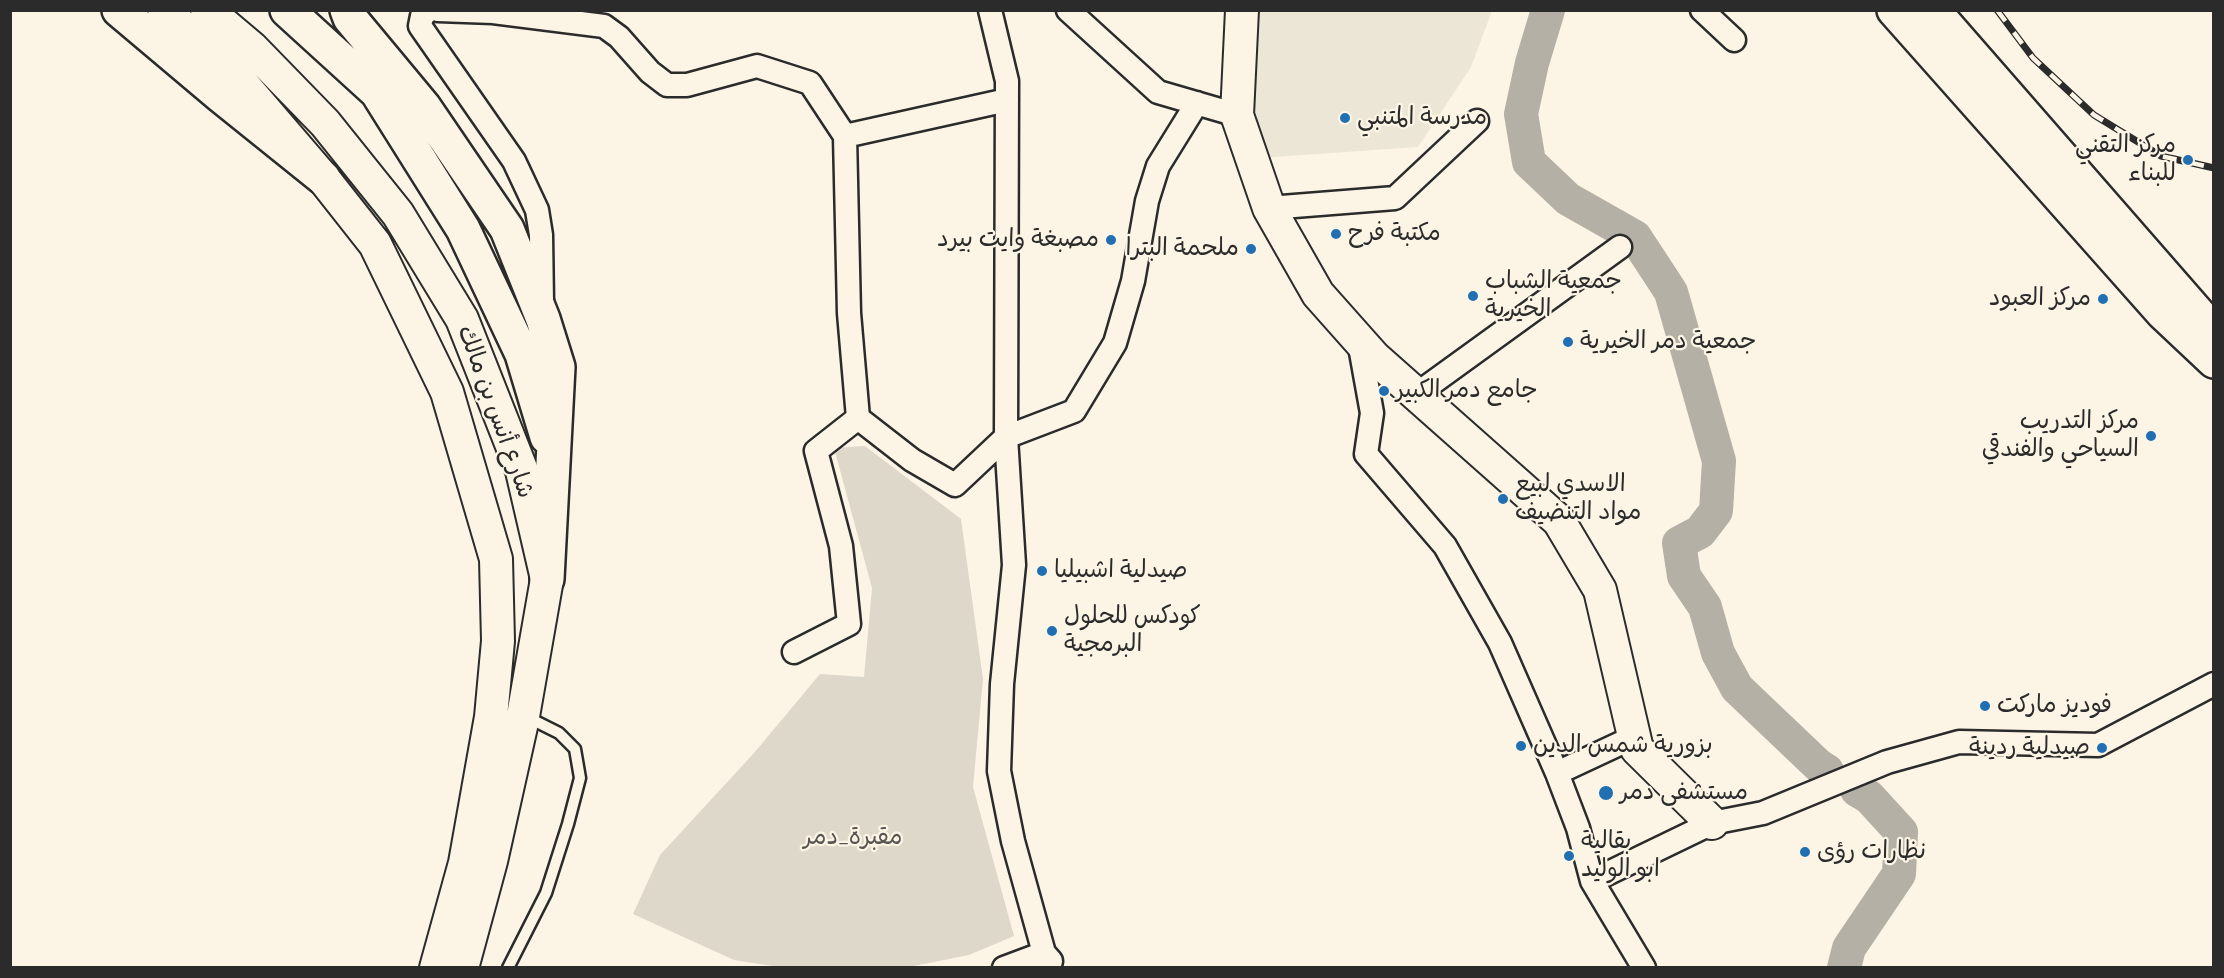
<!DOCTYPE html>
<html>
<head>
<meta charset="utf-8">
<style>
  body { margin:0 }
  #map { position:relative; width:2224px; height:978px; overflow:hidden; background:#fcf5e5; font-family:Caveat,sans-serif }
  canvas { display:block }
  .frame { position:absolute; inset:0; border:12px solid #2b2b2b; pointer-events:none }
</style>
</head>
<body>
<div id="map">
<canvas width="2224" height="978"></canvas>
<div class="frame"></div>
</div>
<script>
const ctx = document.querySelector('canvas').getContext('2d');
ctx.lineJoin = 'round';
function paint(path, color) { ctx.fillStyle = color; ctx.fill(path, 'evenodd'); }
function stroke(path, color, width, dash) { ctx.strokeStyle = color; ctx.lineWidth = width; ctx.lineCap = dash ? 'butt' : 'round'; ctx.setLineDash(dash || []); ctx.stroke(path); }
function label(font, color, halo, rows, align = 'center') {
  ctx.font = font + ' Caveat,"Playpen Sans Arabic",sans-serif'; ctx.lineWidth = 4.5; ctx.setLineDash([]); ctx.textBaseline = 'middle'; ctx.strokeStyle = halo; ctx.fillStyle = color; for (const [text, x, y, turn = 0] of rows) {
    ctx.save(); ctx.translate(x, y); ctx.rotate((+turn || 0) * Math.PI / 180); ctx.textAlign = isNaN(turn) ? turn : align; if (halo) ctx.strokeText(text, 0, 0); ctx.fillText(text, 0, 0); ctx.restore();
  }
}
const built = new Path2D(`
  M 1251,11 L 1492,11 L 1471,67 L 1418,147 L 1245,159 Z`);
const green = new Path2D(`
  M 865,446 L 961,519 L 983,679 L 973,787 L 1014,936 L 969,955 L 909,967 L 779,967 L 734,960 L 633,914 L 660,855 L 754,753 L 820,674 L 864,677 L 872,588 L 834,448 Z`);
const river = new Path2D(`
  M 1548,10 L 1532,63 L 1521,114 L 1529,162 L 1568,199 L 1635,237 L 1671,292 L 1719,461 L 1716,511 L 1700,532 L 1679,543 L 1684,576 L 1705,607 L 1718,653 L 1737,688 L 1819,766 L 1827,771
  M 1844,968 L 1849,948 L 1899,874 L 1901,832 L 1869,797 L 1857,790`);
const lane = new Path2D(`
  M 508,968 L 546,893 L 568,824 L 580,778 L 575,749 L 559,733 L 527,717`);
const street = new Path2D(`
  M 429,10 L 422,16 L 420,26 L 514,161 L 537,210 L 541,235 L 542,303
  M 438,10 L 493,12 L 604,26 L 619,37 L 650,72 L 667,85 L 687,85 L 757,66 L 810,83 L 845,136 L 1007,100
  M 990,10 L 1007,81 L 1006,437 L 1014,565 L 1002,684 L 999,771 L 1013,841 L 1044,953 L 1042,968
  M 1068,10 L 1158,92 L 1237,115
  M 1702,10 L 1734,40
  M 845,136 L 849,313 L 858,418
  M 1269,208 L 1395,198 L 1477,121
  M 1359,341 L 1372,413 L 1366,454 L 1445,546 L 1500,643 L 1557,773 L 1578,828 L 1592,881 L 1644,968
  M 1417,394 L 1620,247
  M 794,652 L 849,624 L 841,546 L 816,451 L 858,418 L 912,460 L 955,485 L 1006,437 L 1074,411 L 1115,343 L 1133,281 L 1147,201 L 1158,166 L 1197,103
  M 1557,773 L 1634,737
  M 1592,881 L 1712,823 L 1763,813 L 1887,762 L 1959,742 L 2098,745 L 2214,684
  M 1004,968 L 1044,953 L 1051,961`);
const secondary = new Path2D(`
  M 164,10 L 233,73 L 323,178 L 375,244 L 447,392 L 496,559 L 498,641 L 491,717 L 465,863 L 436,968
  M 207,10 L 252,48 L 325,123 L 398,214 L 462,319 L 522,471 L 547,579 L 522,722 L 491,861 L 462,968
  M 1242,10 L 1237,115 L 1269,208 L 1318,294 L 1374,357 L 1559,521 L 1600,590 L 1637,749 L 1712,823`);
const primary = new Path2D(`
  M 119,10 L 221,96 L 323,178
  M 287,10 L 377,92 L 463,229 L 522,354 L 547,437
  M 347,10 L 350,18 L 424,107 L 507,229 L 543,319 L 558,367 L 547,579
  M 1894,10 L 2163,313 L 2214,361
  M 1933,10 L 2214,332`);
const rail = new Path2D(`
  M 1997,10 L 2033,58 L 2094,115 L 2161,156 L 2214,168`);
const markers = [
  [1345,118,6,"#1f6fb2"],
  [2188,160,6,"#1f6fb2"],
  [1336,234,6,"#1f6fb2"],
  [1111,240,6,"#1f6fb2"],
  [1251,249,6,"#1f6fb2"],
  [1473,296,6,"#1f6fb2"],
  [2103,299,6,"#1f6fb2"],
  [1568,342,6,"#1f6fb2"],
  [1384,391,6,"#1f6fb2"],
  [2151,436,6,"#1f6fb2"],
  [1503,499,6,"#1f6fb2"],
  [1042,571,6,"#1f6fb2"],
  [1052,631,6,"#1f6fb2"],
  [1985,706,6,"#1f6fb2"],
  [1521,746,6,"#1f6fb2"],
  [2102,748,6,"#1f6fb2"],
  [1606,793,8,"#1f6fb2"],
  [1805,852,6,"#1f6fb2"],
  [1569,856,6,"#1f6fb2"]
];
const poiNames = [
  ["مدرسة المتنبي",1357,118],
  ["مركز التقني",2176,146,"right"],
  ["للبناء",2176,174,"right"],
  ["مكتبة فرح",1348,234],
  ["مصبغة وايت بيرد",1099,240,"right"],
  ["ملحمة البترا",1239,249,"right"],
  ["جمعية الشباب",1485,282],
  ["الخيرية",1485,310],
  ["مركز العبود",2091,299,"right"],
  ["جمعية دمر الخيرية",1580,342],
  ["جامع دمر الكبير",1396,391],
  ["مركز التدريب",2139,422,"right"],
  ["السياحي والفندقي",2139,450,"right"],
  ["الاسدي لبيع",1515,485],
  ["مواد التنضيف",1515,513],
  ["صيدلية اشبيليا",1054,571],
  ["كودكس للحلول",1064,617],
  ["البرمجية",1064,645],
  ["فوديز ماركت",1997,706],
  ["بزورية شمس الدين",1533,746],
  ["صيدلية ردينة",2090,748,"right"],
  ["مستشفى دمر",1620,793],
  ["بقالية",1581,842],
  ["ابو الوليد",1581,870],
  ["نظارات رؤى",1817,852]
];
const streetNames = [
  ["شارع أنس بن مالك",495,412,70]
];
const parkNames = [
  ["مقبرة_دمر",853,838]
];
paint(built, '#ece6d7');
paint(green, '#ded8ca');
stroke(river, '#b4b0a5', 34);
stroke(lane, '#2b2b2b', 15);
stroke(street, '#2b2b2b', 27);
stroke(secondary, '#2b2b2b', 36);
stroke(primary, '#2b2b2b', 38);
stroke(lane, '#fcf5e5', 10);
stroke(street, '#fcf5e5', 22);
stroke(secondary, '#fcf5e5', 32);
stroke(primary, '#fcf5e5', 33);
stroke(rail, '#2b2b2b', 7);
stroke(rail, '#fcf5e5', 4.5, [14]);
for (const [x, y, r, color] of markers) { const dot = new Path2D(); dot.arc(x, y, r, 0, 2 * Math.PI); ctx.fillStyle = color; ctx.fill(dot); stroke(dot, '#fcf5e5', 2); }
label('24px', '#2b2b2b', '#fcf5e5', poiNames, 'left');
label('24px', '#2b2b2b', '#fcf5e5', streetNames);
label('24px', '#585653', '#fcf5e5', parkNames);
</script>
</body>
</html>
